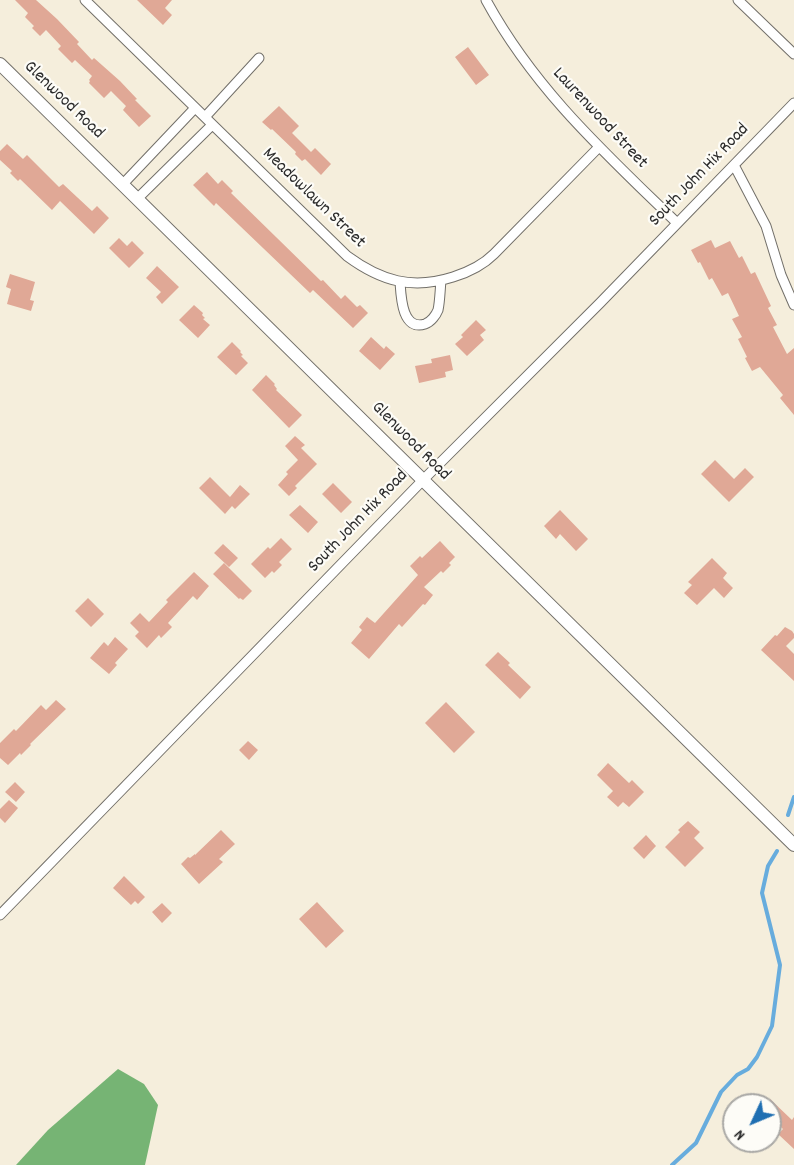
<!DOCTYPE html>
<html>
<head>
<meta charset="utf-8">
<style>
  body { margin:0 }
  #map { position:relative; width:794px; height:1165px; overflow:hidden; background:#f5eedc; font-family:Dekko,sans-serif }
  canvas { display:block }
  .north { position:absolute; left:722px; top:1093px; width:60px; height:60px; box-sizing:border-box; background:#fdfcf7; border:2px solid #a9a8a5; border-radius:50%; rotate:226deg; font-size:16px; font-weight:700; line-height:24px; text-align:center; color:#2b2b2b }
  .north::after { content:''; display:block; margin:auto; width:21px; height:27px; background:#1f6fb2; clip-path:polygon(50% 0,100% 100%,50% 72%,0 100%) }
</style>
</head>
<body>
<div id="map">
<canvas width="794" height="1165"></canvas>
<div class="north">N</div>
</div>
<script>
const ctx = document.querySelector('canvas').getContext('2d');
ctx.lineJoin = 'round';
function paint(path, color) { ctx.fillStyle = color; ctx.fill(path, 'evenodd'); }
function stroke(path, color, width, dash) { ctx.strokeStyle = color; ctx.lineWidth = width; ctx.lineCap = dash ? 'butt' : 'round'; ctx.setLineDash(dash || []); ctx.stroke(path); }
function label(font, color, halo, rows, align = 'center') {
  ctx.font = font + ' Dekko,sans-serif'; ctx.lineWidth = 4.5; ctx.setLineDash([]); ctx.textBaseline = 'middle'; ctx.strokeStyle = halo; ctx.fillStyle = color; for (const [text, x, y, turn = 0] of rows) {
    ctx.save(); ctx.translate(x, y); ctx.rotate((+turn || 0) * Math.PI / 180); ctx.textAlign = isNaN(turn) ? turn : align; if (halo) ctx.strokeText(text, 0, 0); ctx.fillText(text, 0, 0); ctx.restore();
  }
}
const forest = new Path2D(`
  M 118,1069 L 144,1084 L 158,1105 L 145,1165 L 16,1165 L 48,1130 Z`);
const stream = new Path2D(`
  M 788,815 L 794,797
  M 672,1165 L 696,1143 L 721,1092 L 737,1075 L 748,1069 L 757,1057 L 772,1026 L 780,965 L 762,893 L 768,866 L 777,851`);
const building = new Path2D(`
  M 15,0 L 36,0 L 57,19 L 79,42 L 77,44 L 92,60 L 94,58 L 120,81 L 137,99 L 135,100 L 151,116 L 139,127 L 123,110 L 126,106 L 111,91 L 104,98 L 89,83 L 90,81 L 89,80 L 92,76 L 75,60 L 72,63 L 58,49 L 61,46 L 46,30 L 40,36 L 32,28 L 34,26 L 25,17 L 28,13 Z
  M 137,0 L 172,0 L 165,8 L 172,15 L 163,25 Z
  M 468,47 L 489,75 L 476,85 L 455,57 Z
  M 279,106 L 299,126 L 292,133 L 311,152 L 315,148 L 331,164 L 321,175 L 305,159 L 302,161 L 295,154 L 296,152 L 272,129 L 271,130 L 262,122 Z
  M 7,144 L 23,159 L 27,155 L 59,187 L 63,184 L 92,211 L 97,206 L 109,218 L 94,234 L 60,201 L 52,210 L 20,179 L 18,181 L 10,173 L 12,171 L 0,160 L 0,151 Z
  M 207,172 L 218,184 L 222,180 L 233,191 L 231,193 L 321,281 L 323,280 L 341,299 L 345,295 L 357,307 L 360,305 L 368,313 L 353,328 L 313,290 L 310,293 L 216,203 L 214,206 L 193,185 Z
  M 119,238 L 127,246 L 132,241 L 144,253 L 129,268 L 109,248 Z
  M 711,240 L 715,248 L 730,241 L 739,258 L 742,256 L 751,274 L 755,272 L 771,306 L 768,308 L 777,325 L 773,327 L 787,354 L 794,348 L 794,415 L 780,398 L 783,395 L 760,367 L 752,371 L 745,358 L 747,357 L 738,339 L 742,337 L 732,319 L 739,316 L 728,293 L 722,296 L 712,278 L 709,280 L 700,262 L 698,263 L 691,250 Z
  M 157,266 L 179,287 L 162,304 L 156,297 L 161,292 L 146,278 Z
  M 10,274 L 35,282 L 30,300 L 34,301 L 31,311 L 7,304 L 11,289 L 6,287 Z
  M 194,305 L 203,313 L 202,315 L 205,318 L 203,319 L 210,325 L 198,338 L 179,320 Z
  M 476,320 L 486,330 L 480,335 L 484,340 L 467,356 L 455,344 L 463,337 L 461,335 Z
  M 371,337 L 384,349 L 386,346 L 395,354 L 380,370 L 359,351 Z
  M 232,342 L 241,351 L 240,352 L 243,355 L 241,356 L 248,363 L 236,375 L 217,357 Z
  M 450,355 L 453,370 L 445,372 L 446,377 L 419,383 L 415,366 L 432,363 L 431,359 Z
  M 266,375 L 275,384 L 274,385 L 277,389 L 276,390 L 302,415 L 289,428 L 252,390 Z
  M 295,436 L 305,445 L 301,448 L 317,464 L 295,486 L 297,488 L 289,496 L 278,485 L 288,474 L 286,472 L 298,460 L 285,446 Z
  M 715,460 L 734,479 L 745,468 L 754,477 L 729,502 L 701,474 Z
  M 210,477 L 230,497 L 240,485 L 250,494 L 235,509 L 232,506 L 225,514 L 199,488 Z
  M 333,483 L 352,502 L 341,513 L 322,494 Z
  M 300,505 L 318,522 L 308,533 L 289,515 Z
  M 560,510 L 588,539 L 576,551 L 560,534 L 556,539 L 544,526 Z
  M 281,538 L 292,549 L 279,562 L 282,565 L 274,573 L 272,571 L 265,578 L 251,564 L 268,547 L 270,549 Z
  M 440,541 L 455,557 L 449,563 L 451,565 L 443,573 L 441,571 L 424,587 L 433,595 L 425,605 L 423,604 L 402,627 L 399,624 L 369,659 L 351,643 L 362,630 L 359,627 L 367,617 L 375,623 L 418,575 L 410,566 L 420,556 L 422,558 Z
  M 223,544 L 238,558 L 229,567 L 214,553 Z
  M 712,558 L 727,573 L 723,578 L 733,588 L 724,598 L 714,588 L 697,605 L 684,593 L 692,585 L 688,582 Z
  M 224,563 L 252,591 L 243,600 L 240,598 L 239,599 L 213,574 Z
  M 194,572 L 209,586 L 197,600 L 193,596 L 168,623 L 172,627 L 161,638 L 159,635 L 147,648 L 135,636 L 139,632 L 130,623 L 140,613 L 149,622 L 168,602 L 166,600 Z
  M 88,598 L 104,614 L 91,627 L 75,611 Z
  M 785,627 L 792,631 L 794,634 L 794,638 L 786,646 L 794,654 L 794,681 L 761,650 L 775,635 L 777,636 Z
  M 115,637 L 128,649 L 115,663 L 117,665 L 109,674 L 90,658 L 104,642 L 108,646 Z
  M 498,652 L 510,663 L 508,665 L 531,687 L 520,699 L 485,665 Z
  M 56,700 L 66,709 L 30,744 L 31,745 L 21,755 L 20,753 L 8,765 L 0,758 L 0,743 L 14,729 L 16,731 L 41,705 L 46,710 Z
  M 446,702 L 475,732 L 454,753 L 425,723 Z
  M 248,741 L 258,750 L 249,760 L 239,750 Z
  M 608,763 L 629,783 L 632,780 L 644,792 L 629,807 L 623,802 L 618,807 L 607,797 L 613,791 L 597,775 Z
  M 15,782 L 25,792 L 16,802 L 5,792 Z
  M 9,800 L 18,808 L 5,823 L 0,818 L 0,809 Z
  M 688,821 L 700,832 L 694,838 L 704,848 L 685,867 L 665,847 L 680,832 L 678,830 Z
  M 221,830 L 235,844 L 219,859 L 223,862 L 199,884 L 181,864 L 188,857 L 190,858 L 195,854 L 195,855 Z
  M 646,835 L 656,846 L 644,859 L 633,848 Z
  M 124,876 L 145,897 L 138,904 L 135,901 L 131,905 L 113,888 Z
  M 317,902 L 344,931 L 326,948 L 299,919 Z
  M 162,903 L 172,913 L 162,923 L 152,912 Z
  M 770,1099 L 792,1120 L 794,1117 L 794,1149 L 778,1134 L 783,1129 L 770,1116 Z`);
const minor = new Path2D(`
  M 85,0 L 347,256 C 381,281 412,290 453,277 C 469,272 483,265 494,254 L 599,147
  M 486,0 C 535,90 605,153 677,223
  M 738,0 L 794,54
  M 205,117 L 259,58
  M 734,165 L 766,226 L 781,275 L 794,305
  M 123,184 L 195,108
  M 137,199 L 212,125
  M 400,282 C 401,297 402,331 425,324 C 431,322 436,315 438,310 C 440,301 440,290 441,281
  M 0,915 L 423,480 L 600,303 L 794,103`);
const tertiary = new Path2D(`
  M 0,64 L 794,845`);
const streetNames = [
  ["Glenwood Road",63,101,44],
  ["Laurenwood Street",599,119,47],
  ["South John Hix Road",700,176,-46],
  ["Meadowlawn Street",313,199,44],
  ["Glenwood Road",410,442,45],
  ["South John Hix Road",359,522,-46]
];
paint(forest, '#76b474');
stroke(stream, '#67acdd', 4);
paint(building, '#e0a896');
stroke(minor, '#726f69', 11);
stroke(tertiary, '#726f69', 14);
stroke(minor, '#fff', 9);
stroke(tertiary, '#fff', 12);
label('18px', '#2b2b2b', '#fdfcf7', streetNames);
</script>
</body>
</html>
